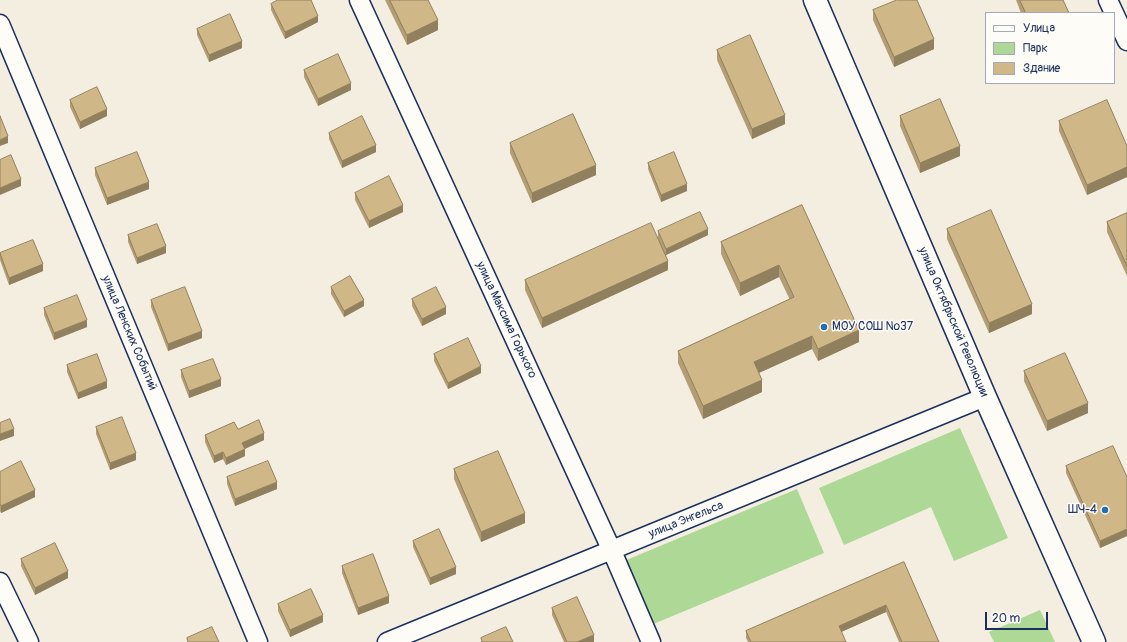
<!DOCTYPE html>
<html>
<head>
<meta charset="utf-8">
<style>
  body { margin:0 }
  #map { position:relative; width:1127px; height:642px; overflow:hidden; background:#f4eee1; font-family:Pangolin,sans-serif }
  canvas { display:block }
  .legend { position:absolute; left:985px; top:12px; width:130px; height:72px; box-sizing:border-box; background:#fdfcf7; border:1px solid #a3aaba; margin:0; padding:5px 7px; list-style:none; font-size:12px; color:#1b2f5e }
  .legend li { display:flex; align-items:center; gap:8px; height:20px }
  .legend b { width:20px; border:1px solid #a3aaba }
  .scale { position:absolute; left:985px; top:612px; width:63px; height:18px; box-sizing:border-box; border:2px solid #1b2f5e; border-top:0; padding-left:5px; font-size:12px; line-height:14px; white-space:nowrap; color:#1b2f5e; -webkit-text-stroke:3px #fdfcf7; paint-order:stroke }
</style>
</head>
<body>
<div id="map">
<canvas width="1127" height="642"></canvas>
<ul class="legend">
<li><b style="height:5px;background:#fdfcf7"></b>Улица</li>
<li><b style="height:11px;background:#add895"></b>Парк</li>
<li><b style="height:11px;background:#cfb787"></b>Здание</li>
</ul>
<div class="scale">20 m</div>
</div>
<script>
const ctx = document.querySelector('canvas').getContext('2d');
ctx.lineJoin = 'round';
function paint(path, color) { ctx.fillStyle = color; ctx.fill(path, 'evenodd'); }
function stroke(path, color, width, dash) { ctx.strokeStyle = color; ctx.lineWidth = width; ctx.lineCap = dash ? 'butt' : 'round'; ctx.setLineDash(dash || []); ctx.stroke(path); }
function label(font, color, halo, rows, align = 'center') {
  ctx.font = font + ' Pangolin,sans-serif'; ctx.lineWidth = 3; ctx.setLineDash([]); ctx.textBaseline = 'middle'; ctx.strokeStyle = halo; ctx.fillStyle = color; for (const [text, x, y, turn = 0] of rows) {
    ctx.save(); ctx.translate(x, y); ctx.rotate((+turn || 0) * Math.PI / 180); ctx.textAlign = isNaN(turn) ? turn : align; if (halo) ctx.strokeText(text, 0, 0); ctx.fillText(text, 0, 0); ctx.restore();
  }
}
const green = new Path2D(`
  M 960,428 L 1008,538 L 954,561 L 931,507 L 844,545 L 819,488 Z
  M 797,489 L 824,553 L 651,625 L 624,561 Z
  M 1040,610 L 1055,642 L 994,642 L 989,632 Z`);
const minor = new Path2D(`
  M 359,0 L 612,551 L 651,642
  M 1108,0 L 1127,41
  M 0,24 L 258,642
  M 0,582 L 29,642
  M 387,642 L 985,397`);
const tertiary = new Path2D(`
  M 815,0 L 985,397 L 1094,642`);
const wall = new Path2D(`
  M 385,0 L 428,0 L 438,30 L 407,45 Z
  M 1016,0 L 1063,0 L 1069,13 L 1021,13 Z
  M 271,4 L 318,22 L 285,39 L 271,10 Z
  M 873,10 L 934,49 L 894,67 L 873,20 Z
  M 197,29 L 242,48 L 209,62 L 197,35 Z
  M 717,50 L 785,124 L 752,139 L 717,60 Z
  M 304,70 L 351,90 L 318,106 L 304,77 Z
  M 70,100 L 107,116 L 80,129 L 70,107 Z
  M 900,116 L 960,156 L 920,173 L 900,126 Z
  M 1059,121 L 1127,146 L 1127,177 L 1087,195 L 1059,131 Z
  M 329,133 L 376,152 L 342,168 L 329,139 Z
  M 510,143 L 596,175 L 532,203 L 510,153 Z
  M 648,163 L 687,191 L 661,202 L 648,169 Z
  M 95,168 L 149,189 L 107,205 L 95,175 Z
  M 355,193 L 403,212 L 369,228 L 355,200 Z
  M 802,205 L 859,342 L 818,361 L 812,349 L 759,373 L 762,392 L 703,419 L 678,363 L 678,351 L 790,300 L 779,277 L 740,296 L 721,254 L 721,242 Z
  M 1127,213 L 1127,276 L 1107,232 L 1107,222 Z
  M 947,229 L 1032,314 L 989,333 L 947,239 Z
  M 658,231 L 708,235 L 666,255 L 668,270 L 542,328 L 525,290 L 525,280 L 658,238 Z
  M 128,235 L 166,253 L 137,264 L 128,242 Z
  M 0,253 L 43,271 L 9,285 L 0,260 Z
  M 331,287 L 364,306 L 344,317 L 331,294 Z
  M 412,299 L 446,314 L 422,326 L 412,306 Z
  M 151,300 L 202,338 L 168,351 L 151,307 Z
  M 44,308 L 87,327 L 54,340 L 44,315 Z
  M 434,354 L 481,373 L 448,389 L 434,361 Z
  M 67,365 L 107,388 L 78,399 L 67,372 Z
  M 181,370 L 221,386 L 189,398 L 181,377 Z
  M 1024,371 L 1088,413 L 1047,431 L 1024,381 Z
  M 96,427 L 136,460 L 110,470 L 96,434 Z
  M 238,429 L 264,440 L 245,449 L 245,456 L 226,465 L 223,459 L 214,463 L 205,442 L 205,435 Z
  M 1066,466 L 1127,477 L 1127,536 L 1100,548 L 1066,473 Z
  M 454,469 L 525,523 L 481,542 L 454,479 Z
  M 0,472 L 35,497 L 1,513 L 0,511 Z
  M 227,477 L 277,489 L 235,506 L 227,484 Z
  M 413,541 L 456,574 L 430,585 L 413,547 Z
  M 21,559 L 68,578 L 35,595 L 21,566 Z
  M 904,562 L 939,642 L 899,642 L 886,612 L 841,632 L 846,642 L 748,642 L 746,638 L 746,631 Z
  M 342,566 L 389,603 L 358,615 L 342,573 Z
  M 278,604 L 323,622 L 290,637 L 278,611 Z
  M 552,608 L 594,642 L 564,642 L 552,615 Z`);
const shadedWall = new Path2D(`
  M 318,16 L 318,22 L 285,39 L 285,32 Z
  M 438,20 L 438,30 L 407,45 L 407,35 Z
  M 934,39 L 934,49 L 894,67 L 894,57 Z
  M 242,41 L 242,48 L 209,62 L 209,55 Z
  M 351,83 L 351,90 L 318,106 L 318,99 Z
  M 107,109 L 107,116 L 80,129 L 80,122 Z
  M 785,115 L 785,124 L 752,139 L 752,129 Z
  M 8,136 L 8,143 L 0,146 L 0,140 Z
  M 376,145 L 376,152 L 342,168 L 342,161 Z
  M 960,146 L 960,156 L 920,173 L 920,163 Z
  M 596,165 L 596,175 L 532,203 L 532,193 Z
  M 1127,167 L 1127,177 L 1087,195 L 1087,185 Z
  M 21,179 L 21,186 L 0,195 L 0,188 Z
  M 149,182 L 149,189 L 107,205 L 107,198 Z
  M 687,184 L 687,191 L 661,202 L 661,195 Z
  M 403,205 L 403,212 L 369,228 L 369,221 Z
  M 708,229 L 708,235 L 666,255 L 666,249 Z
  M 166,246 L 166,253 L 137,264 L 137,258 Z
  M 668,261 L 668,270 L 542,328 L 542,318 Z
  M 43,264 L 43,271 L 9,285 L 9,278 Z
  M 779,265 L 779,277 L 740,296 L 740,283 Z
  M 364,300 L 364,306 L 344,317 L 344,311 Z
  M 1032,304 L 1032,314 L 989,333 L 989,323 Z
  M 446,307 L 446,314 L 422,326 L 422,319 Z
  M 87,320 L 87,327 L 54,340 L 54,333 Z
  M 859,330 L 859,342 L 818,361 L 818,349 Z
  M 202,331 L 202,338 L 168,351 L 168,344 Z
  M 812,336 L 812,349 L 754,375 L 754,362 Z
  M 481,366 L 481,373 L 448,389 L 448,383 Z
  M 221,379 L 221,386 L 189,398 L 189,391 Z
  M 762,380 L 762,392 L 703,419 L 703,406 Z
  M 107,381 L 107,388 L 78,399 L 78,393 Z
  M 1088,403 L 1088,413 L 1047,431 L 1047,421 Z
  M 14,429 L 14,436 L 0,441 L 0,434 Z
  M 264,433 L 264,440 L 242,450 L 242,443 Z
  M 245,449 L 245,456 L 226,465 L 226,458 Z
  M 223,452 L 223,459 L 214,463 L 214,456 Z
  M 136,453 L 136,460 L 110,470 L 110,463 Z
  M 277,482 L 277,489 L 235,506 L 235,499 Z
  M 35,490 L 35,497 L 1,513 L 1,506 Z
  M 525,513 L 525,523 L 481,542 L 481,532 Z
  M 1127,529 L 1127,536 L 1100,548 L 1100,541 Z
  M 456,567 L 456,574 L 430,585 L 430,578 Z
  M 68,571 L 68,578 L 35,595 L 35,588 Z
  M 389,596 L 389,603 L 358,615 L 358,608 Z
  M 886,605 L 886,612 L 839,633 L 839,626 Z
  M 323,615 L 323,622 L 290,637 L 290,630 Z
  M 594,635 L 594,642 L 577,642 Z`);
const building = new Path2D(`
  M 278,0 L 311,0 L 318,16 L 285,32 L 271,4 Z
  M 390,0 L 428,0 L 438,20 L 407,35 Z
  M 897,0 L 917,0 L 934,39 L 894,57 L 873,10 Z
  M 1020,0 L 1063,0 L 1069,13 L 1026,13 Z
  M 230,14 L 242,41 L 209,55 L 197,29 Z
  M 750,35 L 785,115 L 752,129 L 717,50 Z
  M 338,54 L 351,83 L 318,99 L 304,70 Z
  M 97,87 L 107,109 L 80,122 L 70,100 Z
  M 940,99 L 960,146 L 920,163 L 900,116 Z
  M 1107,100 L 1127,146 L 1127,167 L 1087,185 L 1059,121 Z
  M 573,114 L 596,165 L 532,193 L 510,143 Z
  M 0,116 L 8,136 L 0,140 Z
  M 362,116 L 376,145 L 342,161 L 329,133 Z
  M 137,152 L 149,182 L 107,198 L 95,168 Z
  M 674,152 L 687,184 L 661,195 L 648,163 Z
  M 11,155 L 21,179 L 0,188 L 0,160 Z
  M 389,176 L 403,205 L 369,221 L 355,193 Z
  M 802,205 L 859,330 L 818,349 L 812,336 L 754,362 L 762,380 L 703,406 L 678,351 L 794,297 L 779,265 L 740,283 L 721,242 Z
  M 991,210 L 1032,304 L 989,323 L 947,229 Z
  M 700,212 L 708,229 L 666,249 L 658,231 Z
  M 1127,213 L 1127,266 L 1107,222 Z
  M 651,223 L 668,261 L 542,318 L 525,280 Z
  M 157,224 L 166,246 L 137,258 L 128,235 Z
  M 33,240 L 43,264 L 9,278 L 0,253 Z
  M 350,276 L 364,300 L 344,311 L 331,287 Z
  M 185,287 L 202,331 L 168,344 L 151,300 Z
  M 436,287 L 446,307 L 422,319 L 412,299 Z
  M 77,295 L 87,320 L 54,333 L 44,308 Z
  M 468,338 L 481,366 L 448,383 L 434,354 Z
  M 1065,353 L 1088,403 L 1047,421 L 1024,371 Z
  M 97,354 L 107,381 L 78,393 L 67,365 Z
  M 213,359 L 221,379 L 189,391 L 181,370 Z
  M 122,417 L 136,453 L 110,463 L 96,427 Z
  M 10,419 L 14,429 L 0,434 L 0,423 Z
  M 259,420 L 264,433 L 242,443 L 245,449 L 226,458 L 223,452 L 214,456 L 205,435 L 234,422 L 238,429 Z
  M 1113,446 L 1127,477 L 1127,529 L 1100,541 L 1066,466 Z
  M 498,451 L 525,513 L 481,532 L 454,469 Z
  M 21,461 L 35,490 L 1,506 L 0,504 L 0,472 Z
  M 268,461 L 277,482 L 235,499 L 227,477 Z
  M 439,529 L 456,567 L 430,578 L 413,541 Z
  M 55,543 L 68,571 L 35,588 L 21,559 Z
  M 373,554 L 389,596 L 358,608 L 342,566 Z
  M 904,562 L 939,642 L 902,642 L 886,605 L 839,626 L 846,642 L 751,642 L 746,631 Z
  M 311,589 L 323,615 L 290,630 L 278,604 Z
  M 577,597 L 594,635 L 577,642 L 567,642 L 552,608 Z
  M 212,627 L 219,642 L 188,642 L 187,638 Z
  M 506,627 L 513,642 L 482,642 L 481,638 Z`);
const markers = [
  [824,327,4,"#1f6fb2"],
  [1105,510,4,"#1f6fb2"]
];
const streetNames = [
  ["улица Максима Горького",506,320,65],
  ["улица Октябрьской Революции",953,322,67],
  ["улица Ленских Событий",129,333,67],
  ["улица Энгельса",686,520,-22]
];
const poiNames = [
  ["МОУ СОШ №37",832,327],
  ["ШЧ-4",1097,510,"right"]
];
paint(green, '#add895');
stroke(minor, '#1b2f5e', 21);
stroke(tertiary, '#1b2f5e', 25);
stroke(minor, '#fdfcf7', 18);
stroke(tertiary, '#fdfcf7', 22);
paint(wall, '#b29d74');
paint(shadedWall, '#91805e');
paint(building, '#cfb787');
stroke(building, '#91805e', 1);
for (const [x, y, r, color] of markers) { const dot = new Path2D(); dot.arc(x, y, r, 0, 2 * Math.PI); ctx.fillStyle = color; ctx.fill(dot); stroke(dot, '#fdfcf7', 1.5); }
label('12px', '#1b2f5e', '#fdfcf7', streetNames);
label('12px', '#1b2f5e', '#fdfcf7', poiNames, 'left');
</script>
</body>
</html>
